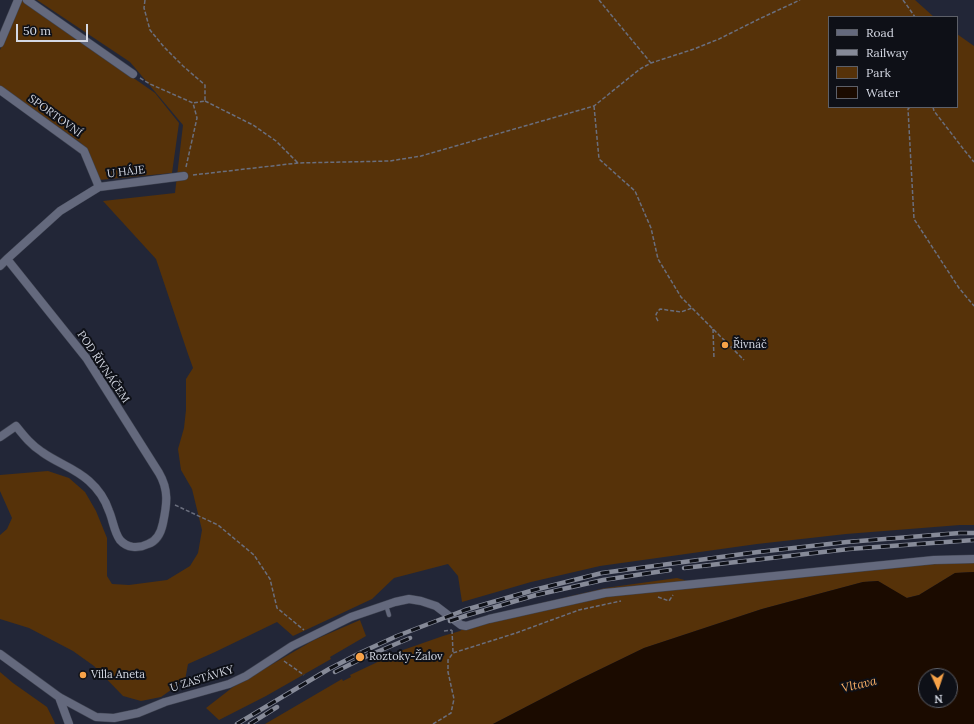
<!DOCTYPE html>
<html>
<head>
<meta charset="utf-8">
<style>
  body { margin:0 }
  #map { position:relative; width:974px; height:724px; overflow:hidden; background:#222637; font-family:Lora,serif }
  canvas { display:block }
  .legend { position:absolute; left:828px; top:16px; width:130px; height:92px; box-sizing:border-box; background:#0e1017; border:1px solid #5d6069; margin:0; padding:5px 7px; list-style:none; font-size:12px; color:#d4d8e3 }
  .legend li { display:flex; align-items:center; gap:8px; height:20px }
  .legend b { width:20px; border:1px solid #5d6069 }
  .north { position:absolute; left:918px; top:668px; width:40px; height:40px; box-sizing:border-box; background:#0e1017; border:1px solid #5d6069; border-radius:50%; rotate:177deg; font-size:11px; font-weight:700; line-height:16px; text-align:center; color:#d4d8e3 }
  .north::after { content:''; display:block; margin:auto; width:14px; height:18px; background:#f7a248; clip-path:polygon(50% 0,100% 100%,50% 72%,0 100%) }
  .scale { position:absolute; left:16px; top:24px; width:72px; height:18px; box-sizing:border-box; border:2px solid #d4d8e3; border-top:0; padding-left:5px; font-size:12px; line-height:14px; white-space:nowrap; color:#d4d8e3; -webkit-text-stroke:3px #0e1017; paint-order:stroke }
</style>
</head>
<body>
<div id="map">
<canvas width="974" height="724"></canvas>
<ul class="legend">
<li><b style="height:5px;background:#64697d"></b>Road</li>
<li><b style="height:5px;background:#868a98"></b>Railway</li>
<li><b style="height:11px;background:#563209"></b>Park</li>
<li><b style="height:11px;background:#1b0b00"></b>Water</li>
</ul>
<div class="north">N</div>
<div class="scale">50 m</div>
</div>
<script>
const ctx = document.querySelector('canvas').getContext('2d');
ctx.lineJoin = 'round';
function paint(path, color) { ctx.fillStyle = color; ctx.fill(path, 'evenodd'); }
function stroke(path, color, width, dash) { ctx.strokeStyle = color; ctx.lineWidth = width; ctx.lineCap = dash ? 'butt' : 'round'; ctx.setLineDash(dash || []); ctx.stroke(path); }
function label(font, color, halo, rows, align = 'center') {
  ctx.font = font + ' Lora,serif'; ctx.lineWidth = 4; ctx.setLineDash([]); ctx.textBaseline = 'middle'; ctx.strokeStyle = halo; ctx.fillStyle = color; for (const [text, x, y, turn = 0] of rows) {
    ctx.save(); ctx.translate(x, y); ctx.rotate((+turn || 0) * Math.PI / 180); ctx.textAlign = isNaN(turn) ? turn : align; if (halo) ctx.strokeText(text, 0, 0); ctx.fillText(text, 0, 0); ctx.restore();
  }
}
const green = new Path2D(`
  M 22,0 L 155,93 L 179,123 L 172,173 L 99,180 L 81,143 L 0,86 L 0,50 Z
  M 37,0 L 915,0 L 934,17 L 829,17 L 829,107 L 957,107 L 957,34 L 974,46 L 974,525 L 960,525 L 846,534 L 757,544 L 600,566 L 531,582 L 462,602 L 458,576 L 448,564 L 394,578 L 372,599 L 293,636 L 277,622 L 215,652 L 188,664 L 185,680 L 161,697 L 141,701 L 123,696 L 94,666 L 73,651 L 29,628 L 0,619 L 0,535 L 7,529 L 12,518 L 0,491 L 0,475 L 48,471 L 69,478 L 85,492 L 96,511 L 107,538 L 107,576 L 112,584 L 129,585 L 167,580 L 190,566 L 198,553 L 202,530 L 192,489 L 181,470 L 178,449 L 184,428 L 186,410 L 186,379 L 193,368 L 188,354 L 156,259 L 103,201 L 175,193 L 183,125 L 130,62 Z
  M 974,562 L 974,572 L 955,573 L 919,595 L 906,598 L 878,581 L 863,582 L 762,609 L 644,648 L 576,681 L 493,724 L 265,724 L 342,679 L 343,681 L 351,677 L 350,675 L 403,650 L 443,636 L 460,631 L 469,624 L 537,604 L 605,588 L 677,578 L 699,584 L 931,564 Z
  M 360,620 L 366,636 L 330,657 L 331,659 L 266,696 L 219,720 L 206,708 L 233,687 L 314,640 Z
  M 0,672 L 13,683 L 47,707 L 54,721 L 55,724 L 0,724 Z`);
const water = new Path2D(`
  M 974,572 L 974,724 L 493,724 L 576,681 L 644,648 L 762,609 L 863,582 L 878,581 L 907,598 L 919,595 L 955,573 ZM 926,676 L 950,676 L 950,700 L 926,700 Z`);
const path = new Path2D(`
  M 145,0 L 144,8 L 150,30 L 164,47 L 183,66 L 205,85 L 205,101 L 193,103
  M 599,0 L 617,22 L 651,63
  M 903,0 L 906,4 L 915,17
  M 140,78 L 150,84 L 193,103
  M 205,101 L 253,125 L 276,141 L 298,163
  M 594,106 L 599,159 L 635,191 L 651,228 L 658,259 L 681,297 L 744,360
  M 910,107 L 908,109 L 914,219 L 959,288 L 974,306
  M 933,107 L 934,111 L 965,151 L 974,162
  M 186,167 L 197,118 L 193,103
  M 193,175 L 298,163 L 390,161 L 421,156 L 594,106 L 640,69 L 651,63 L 694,49 L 719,39 L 759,19 L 800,0
  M 658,321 C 655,316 655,314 660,309 L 681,312 L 692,308
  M 713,329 L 714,359
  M 175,505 L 218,525 L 254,555 L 270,579 L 277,608 L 304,630
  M 658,597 L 669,601 L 673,595
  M 452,630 L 453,652
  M 444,631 L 452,630
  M 284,661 L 304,675
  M 433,724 L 451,713 L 454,699 L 448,672 L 448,660 L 453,653 L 516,633 L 579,610 L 621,601`);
const lane = new Path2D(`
  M 386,605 L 389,615`);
const street = new Path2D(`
  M 27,0 L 133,74
  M 0,43 L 18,0
  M 0,90 L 84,151 L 99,187
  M 0,266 L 7,259 L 60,211 L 99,187 L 184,176
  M 0,437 L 16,426 C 24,436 31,445 42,452 C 57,463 75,468 89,481 C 98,489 105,499 109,511 C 113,520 114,532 120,540 C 127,548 138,549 148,544 C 157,541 161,533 163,523 C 167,504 169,490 159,473 L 87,359 L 7,259
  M 0,654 L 59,697 L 96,717 L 114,718 L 138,713 L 165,702 L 229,684 L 246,676 L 292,646 L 351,617 L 395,602 L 409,599 L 421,601 L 436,606 L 461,625 L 466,626 L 489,619 L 605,593 L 934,560 L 974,559
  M 59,697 L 69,724`);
const rail = new Path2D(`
  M 684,568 L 849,549 L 974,540
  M 450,621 L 468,615 L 536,595 L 603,580 L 670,570
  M 335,672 L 365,657 L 410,638
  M 237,724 L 329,669 L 362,652 L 397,636 L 465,610 L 534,590 L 602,573 L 758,552 L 847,542 L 960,533 L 974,533
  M 250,724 L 277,707`);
const markers = [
  [725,345,4,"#f7a248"],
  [360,657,5,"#f7a248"],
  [83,675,4,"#f7a248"]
];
const streetNames = [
  ["SPORTOVNÍ",55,116,36],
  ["U HÁJE",126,172,-7],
  ["POD ŘIVNÁČEM",103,367,56],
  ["U ZASTÁVKY",202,679,-17]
];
const poiNames = [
  ["Řivnáč",733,345],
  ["Roztoky-Žalov",369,657],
  ["Villa Aneta",91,675]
];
const waterNames = [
  ["Vltava",859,685,-13]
];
paint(green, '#563209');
paint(water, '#1b0b00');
stroke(lane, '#3f4351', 5);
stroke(street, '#3f4351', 9);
stroke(path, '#6a6e7d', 1.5, [4, 2]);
stroke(lane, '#64697d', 4);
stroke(street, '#64697d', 8);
stroke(rail, '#868a98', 4.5);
stroke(rail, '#0e1017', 3, [9]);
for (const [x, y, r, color] of markers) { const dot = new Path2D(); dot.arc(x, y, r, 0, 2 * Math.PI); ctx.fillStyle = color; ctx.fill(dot); stroke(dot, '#0e1017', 1.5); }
label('11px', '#d4d8e3', '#0e1017', streetNames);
label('11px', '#d4d8e3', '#0e1017', poiNames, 'left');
label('italic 12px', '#fcb167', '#0e1017', waterNames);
</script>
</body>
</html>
